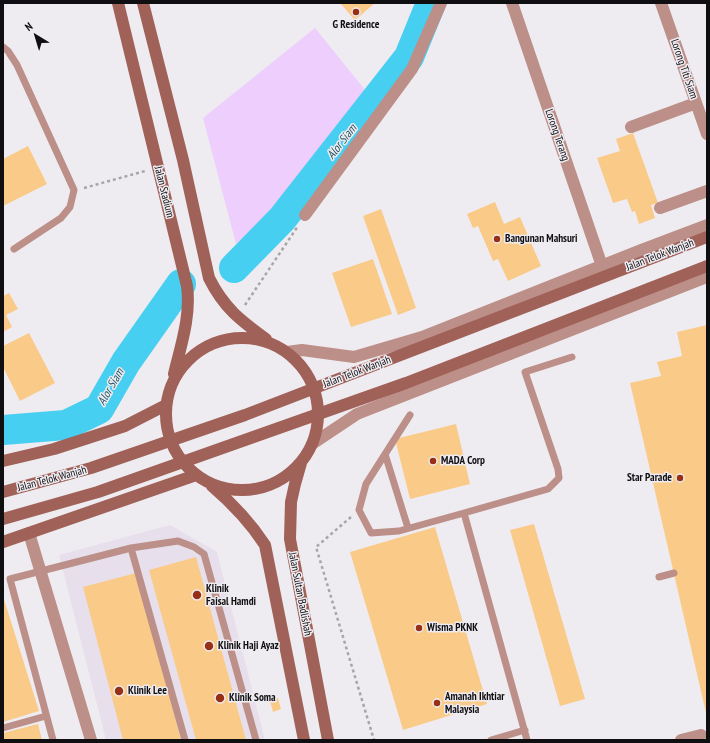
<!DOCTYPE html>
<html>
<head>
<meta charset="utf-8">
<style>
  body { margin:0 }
  #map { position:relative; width:710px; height:743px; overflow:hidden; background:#efecf1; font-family:"PT Sans Narrow",sans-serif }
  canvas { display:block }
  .frame { position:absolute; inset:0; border:4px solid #0f0e10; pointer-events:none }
  .north { position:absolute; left:16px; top:16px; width:40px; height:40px; -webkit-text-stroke:3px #efecf1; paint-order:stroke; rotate:322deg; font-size:11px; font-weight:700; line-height:16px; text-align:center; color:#0f0e10 }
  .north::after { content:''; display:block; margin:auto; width:14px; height:18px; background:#0f0e10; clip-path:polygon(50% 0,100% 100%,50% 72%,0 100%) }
</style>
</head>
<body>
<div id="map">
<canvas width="710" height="743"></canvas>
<div class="frame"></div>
<div class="north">N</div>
</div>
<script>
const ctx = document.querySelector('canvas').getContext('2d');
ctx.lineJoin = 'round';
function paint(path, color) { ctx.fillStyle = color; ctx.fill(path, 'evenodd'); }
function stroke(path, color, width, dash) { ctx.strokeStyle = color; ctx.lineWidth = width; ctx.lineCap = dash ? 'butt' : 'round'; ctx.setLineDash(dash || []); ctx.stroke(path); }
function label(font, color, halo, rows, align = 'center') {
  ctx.font = font + ' "PT Sans Narrow",sans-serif'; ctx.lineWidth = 3; ctx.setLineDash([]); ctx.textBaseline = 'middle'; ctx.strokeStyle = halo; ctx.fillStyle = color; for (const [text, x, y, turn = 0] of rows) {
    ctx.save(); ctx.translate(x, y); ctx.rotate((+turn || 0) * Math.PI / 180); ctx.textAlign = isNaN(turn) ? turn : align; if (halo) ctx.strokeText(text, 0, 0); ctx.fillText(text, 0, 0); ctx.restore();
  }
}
const built = new Path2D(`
  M 170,525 L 217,552 L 265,740 L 106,740 L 59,555 Z`);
const green = new Path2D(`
  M 315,28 L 370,96 L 294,191 L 236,244 L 203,118 Z`);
const river = new Path2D(`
  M 234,268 L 282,219 L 409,57 L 431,3
  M 3,430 L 66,425 L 99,409 L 126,362 L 181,284`);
const building = new Path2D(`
  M 340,3 L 375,3 L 355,20 Z
  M 633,133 L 658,203 L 651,205 L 655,218 L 639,224 L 635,211 L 632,212 L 627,199 L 613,203 L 597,158 L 620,151 L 616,139 Z
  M 28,146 L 47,184 L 3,206 L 3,159 Z
  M 495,202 L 504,224 L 520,217 L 541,266 L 508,281 L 498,259 L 493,261 L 478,226 L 473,228 L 467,214 Z
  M 381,209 L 416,308 L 398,315 L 363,216 Z
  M 373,259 L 392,314 L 351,327 L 332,273 Z
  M 9,293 L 18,309 L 6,315 L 12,327 L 3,332 L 3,296 Z
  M 707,325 L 707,713 L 706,713 L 630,383 L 661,376 L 657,362 L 682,356 L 677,332 Z
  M 29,333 L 55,383 L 20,401 L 3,367 L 3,346 Z
  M 456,424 L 470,484 L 410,499 L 395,439 Z
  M 534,524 L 585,699 L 560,706 L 510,530 Z
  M 435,527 L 487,704 L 403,730 L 350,552 Z
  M 196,557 L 246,740 L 196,740 L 149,570 Z
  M 136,573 L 181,740 L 123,740 L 83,587 Z
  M 3,596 L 39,711 L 3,722 Z
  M 278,698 L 281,709 L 273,712 L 270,701 Z
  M 38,724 L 42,740 L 3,740 L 3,733 Z`);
const path = new Path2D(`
  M 84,188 L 145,171
  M 245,305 L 298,226
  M 351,517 L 316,547 L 374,740`);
const lane = new Path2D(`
  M 3,47 L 8,51 L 17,65 L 74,190 L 70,207 L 61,218 L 14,249
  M 410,415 L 366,484 L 359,510 L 371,533 L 399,531 L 464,513
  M 385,454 L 408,528
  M 131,548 L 185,740
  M 659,577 L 674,573
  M 3,728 L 46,716
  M 53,740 L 10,579 L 131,548 L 178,541 L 194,547 L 204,554 L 256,740
  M 491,740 L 525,730
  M 527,740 L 464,513 L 548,489 L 559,478 L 558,469 L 525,372 L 572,357`);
const street = new Path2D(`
  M 512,3 L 602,266
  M 661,3 L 707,134
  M 631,127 L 696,103
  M 660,208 L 707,191
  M 305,215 L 412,69 L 441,3
  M 287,352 L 302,350 L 354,357 L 422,337 L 641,250 L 707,225
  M 312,444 L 357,414 L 707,277
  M 29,533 L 91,740
  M 681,740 L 701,735`);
const secondary = new Path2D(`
  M 118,3 L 187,286 C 191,316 181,345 174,374
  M 143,3 L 183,160 L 209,278 C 224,308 240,320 266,339
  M166 414a76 76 0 1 1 152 0a76 76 0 1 1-152 0Z
  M 3,461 L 54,449 L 125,426 L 166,405
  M 301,463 L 295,484 L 291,502 L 290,539 L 328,740
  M 212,486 C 233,504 250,522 265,545 L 304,740
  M 3,542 L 196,475`);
const secondaryBridge = new Path2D(`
  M 3,492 L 91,468 L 245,415 L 707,237
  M 3,519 L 98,492 L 406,383 L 707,266`);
const markers = [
  [356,12,4,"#973014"],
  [497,239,4,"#973014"],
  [433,461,4,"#973014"],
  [680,478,4,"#973014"],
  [197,595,5,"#973014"],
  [419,628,4,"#973014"],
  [209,646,5,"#973014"],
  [119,691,5,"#973014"],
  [220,698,5,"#973014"],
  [437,703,4,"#973014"]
];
const poiNames = [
  ["G Residence",356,25,"center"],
  ["Bangunan Mahsuri",505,239],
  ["MADA Corp",441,461],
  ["Star Parade",672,478,"right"],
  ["Klinik",206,589],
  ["Faisal Hamdi",206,602],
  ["Wisma PKNK",427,628],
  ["Klinik Haji Ayaz",218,646],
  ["Klinik Lee",128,691],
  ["Amanah Ikhtiar",445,697],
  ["Malaysia",445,710],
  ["Klinik Soma",229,698]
];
const streetNames = [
  ["Lorong Titi Siam",684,69,71],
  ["Lorong Terang",557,135,71],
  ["Jalan Stadium",164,192,76],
  ["Jalan Telok Wanjah",660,255,-21],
  ["Jalan Telok Wanjah",357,372,-21],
  ["Jalan Telok Wanjah",52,479,-15],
  ["Jalan Sultan Badlishah",300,594,79]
];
const waterNames = [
  ["Alor Siam",342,142,-52],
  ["Alor Siam",111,387,-60]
];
paint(built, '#e7dfeb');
paint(green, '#edcefc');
stroke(river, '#47cff1', 30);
paint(building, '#faca88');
stroke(path, '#a7a5a9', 2.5, [3, 3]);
stroke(lane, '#bc8f88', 7);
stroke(street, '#bc8f88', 12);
stroke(secondary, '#a06158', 12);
stroke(secondaryBridge, '#a06158', 12);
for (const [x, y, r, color] of markers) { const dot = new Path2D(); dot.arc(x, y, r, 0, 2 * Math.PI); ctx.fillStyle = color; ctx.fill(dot); stroke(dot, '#efecf1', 1.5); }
label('bold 11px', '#0f0e10', '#efecf1', poiNames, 'left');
label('11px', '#0f0e10', '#efecf1', streetNames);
label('italic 12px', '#1c5361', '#efecf1', waterNames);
</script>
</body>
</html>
